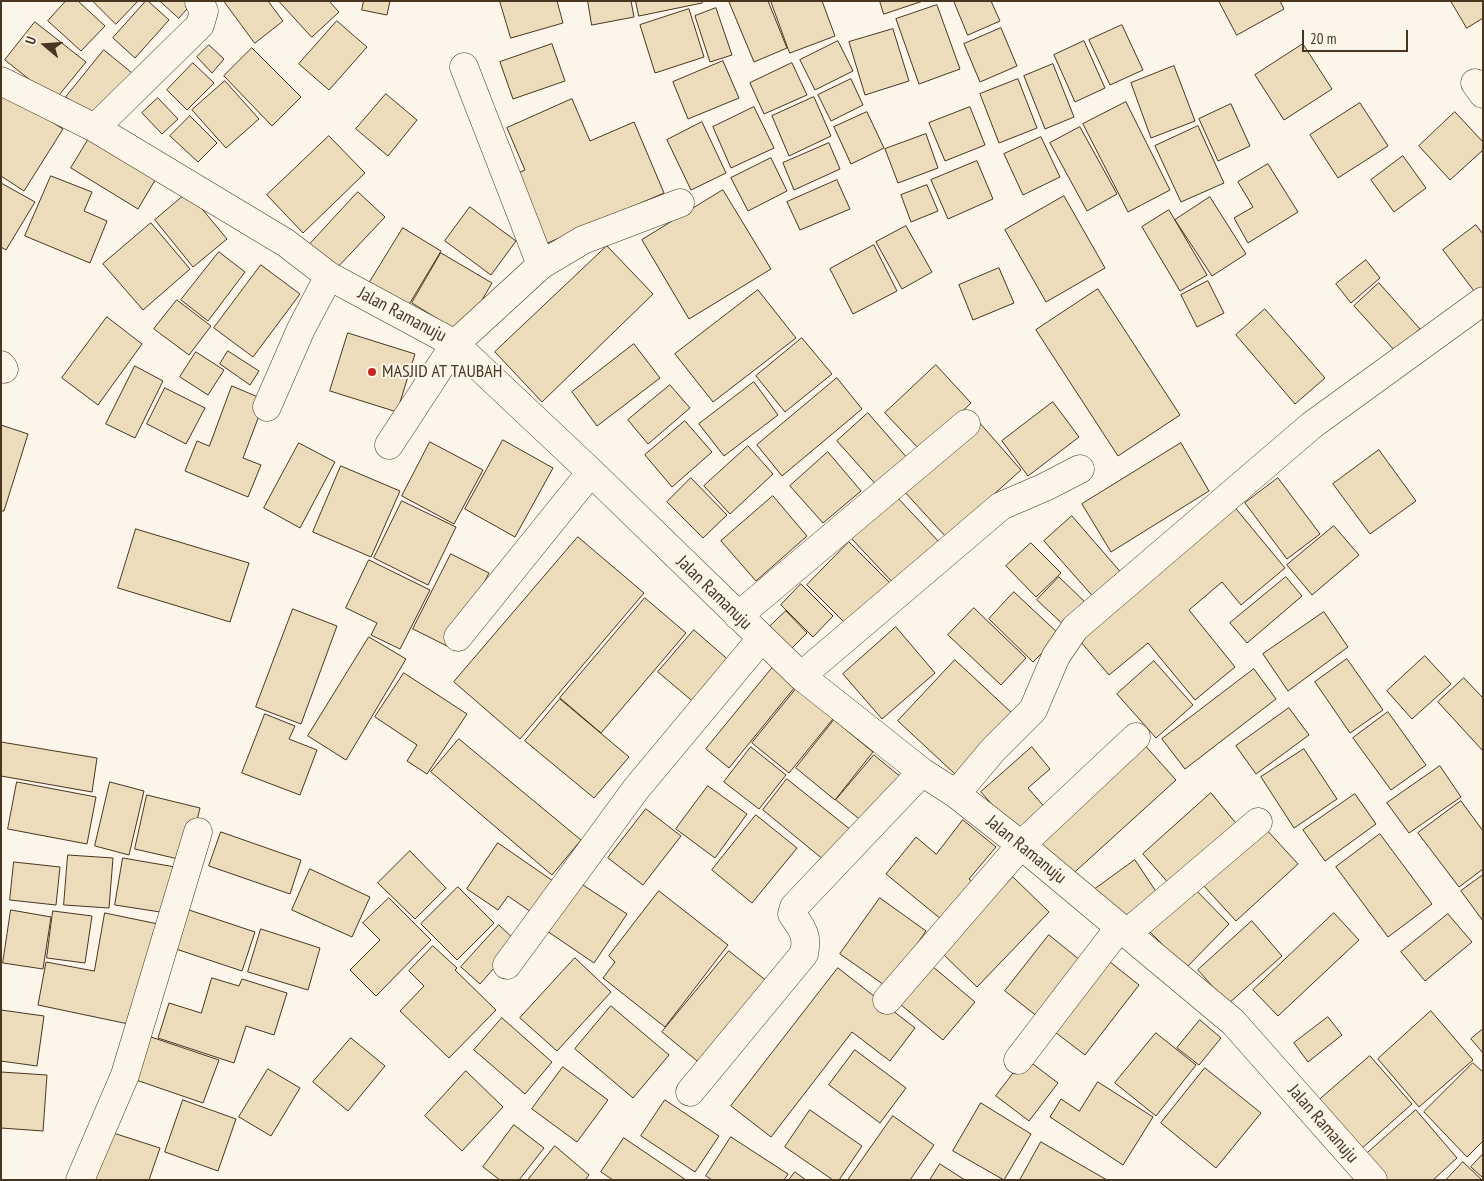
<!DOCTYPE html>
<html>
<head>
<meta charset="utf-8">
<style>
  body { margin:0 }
  #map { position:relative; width:1484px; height:1181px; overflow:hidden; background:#fbf6e9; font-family:"PT Sans Narrow",sans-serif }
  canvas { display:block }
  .frame { position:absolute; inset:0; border:2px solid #4a3520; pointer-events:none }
  .north { position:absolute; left:20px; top:20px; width:50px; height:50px; -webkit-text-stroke:4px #fbf6e9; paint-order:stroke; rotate:288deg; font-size:14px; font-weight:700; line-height:20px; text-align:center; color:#4a3520 }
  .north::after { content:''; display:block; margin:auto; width:18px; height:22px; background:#4a3520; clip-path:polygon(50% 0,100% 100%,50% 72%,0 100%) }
  .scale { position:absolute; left:1302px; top:30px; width:106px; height:22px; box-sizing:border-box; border:2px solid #4a3520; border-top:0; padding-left:6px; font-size:15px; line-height:18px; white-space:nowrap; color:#4a3520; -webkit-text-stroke:4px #fbf6e9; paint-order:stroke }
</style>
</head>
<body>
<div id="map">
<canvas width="1484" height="1181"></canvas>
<div class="frame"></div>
<div class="north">U</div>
<div class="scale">20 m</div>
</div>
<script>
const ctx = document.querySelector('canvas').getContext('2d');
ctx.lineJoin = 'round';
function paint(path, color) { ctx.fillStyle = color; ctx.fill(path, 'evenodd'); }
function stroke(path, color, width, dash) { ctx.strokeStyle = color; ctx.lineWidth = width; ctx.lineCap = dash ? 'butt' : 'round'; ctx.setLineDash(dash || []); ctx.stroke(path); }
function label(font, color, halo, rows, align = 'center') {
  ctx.font = font + ' "PT Sans Narrow",sans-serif'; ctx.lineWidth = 4; ctx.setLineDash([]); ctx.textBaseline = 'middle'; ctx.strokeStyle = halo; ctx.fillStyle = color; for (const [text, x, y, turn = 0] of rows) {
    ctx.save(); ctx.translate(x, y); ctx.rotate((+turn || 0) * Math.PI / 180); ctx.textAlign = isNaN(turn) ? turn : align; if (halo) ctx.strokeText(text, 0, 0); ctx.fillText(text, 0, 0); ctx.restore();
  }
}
const building = new Path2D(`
  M 66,1 L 78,1 L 105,26 L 81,51 L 48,21 Z
  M 93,1 L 138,1 L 116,24 Z
  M 146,1 L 148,1 L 169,20 L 135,58 L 113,38 Z
  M 160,1 L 194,1 L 179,18 Z
  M 224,1 L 268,1 L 283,21 L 255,43 Z
  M 279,1 L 329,1 L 339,12 L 312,37 Z
  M 364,1 L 390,1 L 387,15 L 362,10 Z
  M 500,1 L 557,1 L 563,23 L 511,38 Z
  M 588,1 L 631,1 L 634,17 L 592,25 Z
  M 636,1 L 702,1 L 702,3 L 639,16 Z
  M 768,1 L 787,48 L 754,62 L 729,2 Z
  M 771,1 L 822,1 L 835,36 L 790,53 Z
  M 880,1 L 923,1 L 884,14 Z
  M 954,1 L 991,1 L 1000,21 L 968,35 Z
  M 1219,1 L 1280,1 L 1284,9 L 1237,35 Z
  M 1451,1 L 1483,1 L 1483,18 L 1467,28 Z
  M 937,5 L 960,69 L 919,84 L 896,19 Z
  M 716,8 L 732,55 L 710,62 L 695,16 Z
  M 689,9 L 704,57 L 655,73 L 640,25 Z
  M 337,21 L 367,47 L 329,90 L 299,64 Z
  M 35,22 L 86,62 L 55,100 L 5,60 Z
  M 1122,25 L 1143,70 L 1110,85 L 1089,40 Z
  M 1001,28 L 1017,66 L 980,82 L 964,44 Z
  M 893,29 L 909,81 L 865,95 L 849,42 Z
  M 838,41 L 853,71 L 815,90 L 800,60 Z
  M 1084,41 L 1105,88 L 1075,102 L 1054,55 Z
  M 552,44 L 565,81 L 513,99 L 500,62 Z
  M 1303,44 L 1332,89 L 1284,120 L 1255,75 Z
  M 209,45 L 224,59 L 212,73 L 197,57 Z
  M 252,48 L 301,97 L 272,126 L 224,76 Z
  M 104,50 L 132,73 L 95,120 L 66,97 Z
  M 723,61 L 739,98 L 688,119 L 673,82 Z
  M 193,63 L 214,83 L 187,110 L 167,90 Z
  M 792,63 L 807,95 L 764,114 L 750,83 Z
  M 1053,64 L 1074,117 L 1045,129 L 1024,76 Z
  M 1174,66 L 1195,121 L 1151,138 L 1131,83 Z
  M 851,79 L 863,105 L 831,121 L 818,95 Z
  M 1018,79 L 1037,128 L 999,143 L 980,94 Z
  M 225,81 L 259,119 L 226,148 L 192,110 Z
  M 2,90 L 63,129 L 24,191 L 1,176 Z
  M 386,94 L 417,120 L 388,156 L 356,129 Z
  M 814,97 L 831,136 L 789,156 L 772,116 Z
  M 158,98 L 178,119 L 162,134 L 142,113 Z
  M 572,99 L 590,141 L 634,122 L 664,193 L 543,245 L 513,175 L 525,170 L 507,128 Z
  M 1126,102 L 1170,190 L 1128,212 L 1083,124 Z
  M 1360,103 L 1388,146 L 1338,178 L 1310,135 Z
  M 1231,104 L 1250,146 L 1218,161 L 1199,119 Z
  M 754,107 L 774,148 L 731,168 L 713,127 Z
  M 970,107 L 985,145 L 945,161 L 929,123 Z
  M 867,112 L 884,148 L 851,164 L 834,127 Z
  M 1455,112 L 1483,142 L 1483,150 L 1450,180 L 1419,146 Z
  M 190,116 L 217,143 L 198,162 L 170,136 Z
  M 702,122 L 726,173 L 691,190 L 667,140 Z
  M 1198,126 L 1224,183 L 1181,202 L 1155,146 Z
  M 1080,127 L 1117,194 L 1087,211 L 1050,143 Z
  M 926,134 L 938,168 L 898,183 L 885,149 Z
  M 91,135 L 158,175 L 138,209 L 71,168 Z
  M 329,136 L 365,173 L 303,233 L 267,195 Z
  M 1041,137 L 1060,177 L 1023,195 L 1004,154 Z
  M 829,143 L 840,169 L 794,190 L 783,163 Z
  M 1403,156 L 1426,188 L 1394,212 L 1371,180 Z
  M 771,158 L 787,191 L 748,211 L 731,178 Z
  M 977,161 L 993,199 L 948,219 L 931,180 Z
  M 1268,164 L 1298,212 L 1248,243 L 1234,218 L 1253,207 L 1238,182 Z
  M 51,176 L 92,192 L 84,211 L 107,221 L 90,263 L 25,236 Z
  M 837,180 L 850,209 L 800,230 L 787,202 Z
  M 1,183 L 35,202 L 6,250 L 1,247 Z
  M 927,185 L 938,211 L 911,222 L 901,195 Z
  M 723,190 L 771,269 L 689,319 L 642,240 Z
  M 188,192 L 227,239 L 193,267 L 155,220 Z
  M 358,192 L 385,217 L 336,269 L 310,244 Z
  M 1064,196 L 1105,268 L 1046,302 L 1005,230 Z
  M 1210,197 L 1246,254 L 1212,276 L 1175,220 Z
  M 470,207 L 516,241 L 491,275 L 445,241 Z
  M 1169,210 L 1207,275 L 1180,291 L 1142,227 Z
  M 151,223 L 190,269 L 143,310 L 103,264 Z
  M 1476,225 L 1483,234 L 1483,291 L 1477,295 L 1443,250 Z
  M 906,226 L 932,272 L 902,289 L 876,242 Z
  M 403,228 L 441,251 L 407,308 L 368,285 Z
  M 874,245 L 897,291 L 853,314 L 830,269 Z
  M 607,246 L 653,294 L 542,402 L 495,352 Z
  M 219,252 L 245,272 L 208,321 L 181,300 Z
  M 441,253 L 492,283 L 462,334 L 412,303 Z
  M 1366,260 L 1380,278 L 1351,303 L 1336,284 Z
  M 261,265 L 300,294 L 253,357 L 214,328 Z
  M 999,268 L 1014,303 L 973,320 L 959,285 Z
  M 1208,281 L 1224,313 L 1197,327 L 1181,295 Z
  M 1379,283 L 1420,329 L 1395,351 L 1354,306 Z
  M 1098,289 L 1180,415 L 1118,456 L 1036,330 Z
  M 758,290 L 796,338 L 713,402 L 675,354 Z
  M 177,300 L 211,326 L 189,355 L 154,329 Z
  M 1265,309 L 1325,378 L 1295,404 L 1236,335 Z
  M 107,317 L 142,344 L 98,405 L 62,378 Z
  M 348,333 L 415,354 L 397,412 L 330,391 Z
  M 802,338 L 832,374 L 785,412 L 756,376 Z
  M 634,344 L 660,378 L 597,426 L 572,392 Z
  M 228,351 L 259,371 L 250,385 L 220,364 Z
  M 196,352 L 224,370 L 208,395 L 180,377 Z
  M 936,365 L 971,403 L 921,451 L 885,413 Z
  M 135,366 L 163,381 L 135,438 L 106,424 Z
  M 837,378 L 862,409 L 782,476 L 757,445 Z
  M 754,382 L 778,415 L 724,456 L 699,424 Z
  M 670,385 L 690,408 L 648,444 L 628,420 Z
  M 232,386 L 265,400 L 243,458 L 261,465 L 248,497 L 185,471 L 197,441 L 209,446 Z
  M 165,388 L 205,408 L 186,444 L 147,424 Z
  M 1053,402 L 1079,437 L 1028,476 L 1002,441 Z
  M 868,413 L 909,460 L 879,488 L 837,441 Z
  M 685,421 L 712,452 L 672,487 L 645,455 Z
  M 978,421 L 1021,470 L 946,537 L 903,490 Z
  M 1,425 L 28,434 L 4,511 L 1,511 Z
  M 503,440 L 553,468 L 515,537 L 465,509 Z
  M 430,442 L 483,470 L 454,524 L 402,496 Z
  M 299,443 L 335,462 L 300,528 L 264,508 Z
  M 1181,443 L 1209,491 L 1111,552 L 1082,504 Z
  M 748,446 L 773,474 L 730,514 L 704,486 Z
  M 1379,450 L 1416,501 L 1370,534 L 1333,484 Z
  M 828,452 L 861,491 L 823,523 L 790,486 Z
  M 341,466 L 400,491 L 371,557 L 313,532 Z
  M 691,478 L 727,515 L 703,538 L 667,502 Z
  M 1278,478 L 1320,534 L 1287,559 L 1245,503 Z
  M 773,496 L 807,536 L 756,581 L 721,541 Z
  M 896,496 L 940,543 L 895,585 L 851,538 Z
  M 402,501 L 456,527 L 428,585 L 374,558 Z
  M 1232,504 L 1285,568 L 1241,605 L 1222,582 L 1189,610 L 1235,667 L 1195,700 L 1148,643 L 1109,675 L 1074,634 Z
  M 1072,516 L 1124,576 L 1096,600 L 1044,541 Z
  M 1334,526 L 1359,555 L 1312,595 L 1287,565 Z
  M 136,529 L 249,563 L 230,622 L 118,588 Z
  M 578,537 L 644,593 L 520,739 L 454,682 Z
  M 849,542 L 892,585 L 849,627 L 807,585 Z
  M 1031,543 L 1061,573 L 1036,597 L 1006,566 Z
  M 451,554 L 489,573 L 451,648 L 413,629 Z
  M 369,560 L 430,590 L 400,649 L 371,635 L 377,623 L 346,608 Z
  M 1059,577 L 1088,605 L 1067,628 L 1037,600 Z
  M 1286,577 L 1302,596 L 1247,643 L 1230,623 Z
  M 801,584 L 833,616 L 813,637 L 781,605 Z
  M 1014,592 L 1060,635 L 1033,662 L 989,619 Z
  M 645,598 L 686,633 L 601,733 L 560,698 Z
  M 974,608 L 1026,658 L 1001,685 L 948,635 Z
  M 293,609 L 337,626 L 301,724 L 256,707 Z
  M 786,611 L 807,633 L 784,656 L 762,634 Z
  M 1324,612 L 1348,647 L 1288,691 L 1263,654 Z
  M 896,627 L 935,673 L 882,719 L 843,674 Z
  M 694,630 L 732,663 L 697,705 L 658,672 Z
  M 369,637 L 406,659 L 346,760 L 308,736 Z
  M 1425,656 L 1451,684 L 1412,719 L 1387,691 Z
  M 1347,659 L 1383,710 L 1350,733 L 1315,682 Z
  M 955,660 L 1013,714 L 956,775 L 898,721 Z
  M 1154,661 L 1193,705 L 1156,738 L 1117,694 Z
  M 773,667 L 795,687 L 729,768 L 706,749 Z
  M 1254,669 L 1276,699 L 1185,769 L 1162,739 Z
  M 404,673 L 467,714 L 427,774 L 407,761 L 417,745 L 375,717 Z
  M 1464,678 L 1483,698 L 1483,751 L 1438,702 Z
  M 800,684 L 837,714 L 789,773 L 752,743 Z
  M 560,699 L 629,757 L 594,798 L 525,741 Z
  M 1289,708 L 1309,735 L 1256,774 L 1236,746 Z
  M 1388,712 L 1426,765 L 1391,790 L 1353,738 Z
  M 265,714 L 295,726 L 289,739 L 317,750 L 300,795 L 242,773 Z
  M 834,720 L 873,752 L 835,800 L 796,768 Z
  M 459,739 L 581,840 L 552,875 L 431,772 Z
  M 1141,741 L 1176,780 L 1066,880 L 1031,841 Z
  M 1,742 L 97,758 L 92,792 L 1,776 Z
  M 751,747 L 786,775 L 759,809 L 724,782 Z
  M 1032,747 L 1050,769 L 1028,788 L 1048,811 L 1019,836 L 981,792 Z
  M 1304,749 L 1337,799 L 1294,828 L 1261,777 Z
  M 874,755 L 907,782 L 869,827 L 836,800 Z
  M 1440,766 L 1461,797 L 1409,833 L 1387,803 Z
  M 787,779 L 856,834 L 830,865 L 763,810 Z
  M 17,782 L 96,797 L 87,844 L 8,829 Z
  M 110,782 L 144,791 L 129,855 L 95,846 Z
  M 708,786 L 747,814 L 715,858 L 676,829 Z
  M 1211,793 L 1240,828 L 1172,887 L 1143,854 Z
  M 1355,794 L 1376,824 L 1325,861 L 1303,830 Z
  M 147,795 L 200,808 L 187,861 L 135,849 Z
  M 1461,801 L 1483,831 L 1483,869 L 1459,887 L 1418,833 Z
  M 646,809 L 681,836 L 643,885 L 608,858 Z
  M 756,815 L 797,848 L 752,903 L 712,870 Z
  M 963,820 L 996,847 L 969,879 L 978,886 L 947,924 L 886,874 L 916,837 L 936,854 Z
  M 1265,828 L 1298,864 L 1236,921 L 1203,885 Z
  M 221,832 L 301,860 L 290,894 L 209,866 Z
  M 1380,834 L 1432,904 L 1388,937 L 1336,867 Z
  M 498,843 L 553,881 L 531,912 L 508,896 L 498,910 L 467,889 Z
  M 410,851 L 446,888 L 415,919 L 378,883 Z
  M 68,855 L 113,858 L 109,908 L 64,905 Z
  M 123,858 L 181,868 L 173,914 L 115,905 Z
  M 1135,860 L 1157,893 L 1118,921 L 1095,889 Z
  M 14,862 L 60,867 L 56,905 L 10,900 Z
  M 310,869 L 370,897 L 352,937 L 292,910 Z
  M 1483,875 L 1483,921 L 1461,891 Z
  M 1013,877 L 1049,912 L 977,987 L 941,952 Z
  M 580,883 L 627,914 L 594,963 L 547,931 Z
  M 458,887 L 494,923 L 457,960 L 421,924 Z
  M 1193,887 L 1229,924 L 1186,968 L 1149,931 Z
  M 659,891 L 728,945 L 665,1027 L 603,978 L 615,962 L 609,956 Z
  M 389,898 L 431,940 L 376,996 L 350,970 L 380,940 L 363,923 Z
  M 880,898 L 926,931 L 887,987 L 840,954 Z
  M 11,910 L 51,917 L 43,969 L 3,963 Z
  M 189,910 L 255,932 L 242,971 L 176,949 Z
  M 53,911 L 92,916 L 85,963 L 47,958 Z
  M 105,913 L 158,924 L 138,1026 L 38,1005 L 46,962 L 94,971 Z
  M 1334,913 L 1359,940 L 1278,1016 L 1253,990 Z
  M 1448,914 L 1472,942 L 1425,981 L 1401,952 Z
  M 1252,921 L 1282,956 L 1228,1004 L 1198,970 Z
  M 499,925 L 517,942 L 480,984 L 461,967 Z
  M 261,929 L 320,948 L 308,990 L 248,972 Z
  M 1049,935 L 1086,965 L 1043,1021 L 1005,991 Z
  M 433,946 L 457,968 L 455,970 L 496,1010 L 449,1058 L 400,1011 L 424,986 L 409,971 Z
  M 729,951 L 768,982 L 702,1065 L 662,1032 Z
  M 575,958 L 611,992 L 557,1051 L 520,1018 Z
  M 1105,958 L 1139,985 L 1085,1055 L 1051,1029 Z
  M 926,961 L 975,1002 L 943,1040 L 894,999 Z
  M 838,968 L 915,1028 L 890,1061 L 852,1032 L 771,1137 L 731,1106 Z
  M 212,978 L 239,986 L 242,979 L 287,993 L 274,1035 L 246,1026 L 234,1063 L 158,1038 L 169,1003 L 201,1013 Z
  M 611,1006 L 669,1055 L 633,1098 L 575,1049 Z
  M 1,1010 L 44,1016 L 37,1066 L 1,1061 Z
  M 1431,1011 L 1473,1060 L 1419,1107 L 1378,1059 Z
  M 1328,1017 L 1342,1035 L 1308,1062 L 1294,1043 Z
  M 502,1018 L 552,1062 L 525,1094 L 474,1050 Z
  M 1200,1020 L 1221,1038 L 1199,1065 L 1177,1048 Z
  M 1483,1029 L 1483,1053 L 1471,1039 Z
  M 1156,1033 L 1196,1065 L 1156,1116 L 1115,1083 Z
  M 151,1037 L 219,1060 L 203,1103 L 136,1080 Z
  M 351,1038 L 385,1066 L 348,1111 L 313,1082 Z
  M 855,1050 L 906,1088 L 880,1123 L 829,1085 Z
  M 1370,1056 L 1412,1104 L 1360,1150 L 1318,1101 Z
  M 1025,1058 L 1058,1083 L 1029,1121 L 996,1096 Z
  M 1473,1063 L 1483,1072 L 1483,1141 L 1467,1157 L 1424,1112 Z
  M 563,1067 L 608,1100 L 577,1142 L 532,1109 Z
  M 1205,1068 L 1261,1113 L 1216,1168 L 1161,1123 Z
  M 268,1069 L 300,1088 L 271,1136 L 239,1117 Z
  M 466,1071 L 503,1107 L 462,1151 L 425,1116 Z
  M 1,1072 L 47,1075 L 43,1131 L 1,1128 Z
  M 1098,1082 L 1153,1117 L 1123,1165 L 1050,1117 L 1061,1099 L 1079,1111 Z
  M 183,1100 L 236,1119 L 218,1171 L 165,1152 Z
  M 665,1100 L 719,1136 L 695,1172 L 641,1136 Z
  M 981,1103 L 1031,1134 L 1004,1180 L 953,1151 Z
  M 810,1110 L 862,1146 L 839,1180 L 833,1180 L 785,1147 Z
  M 1416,1110 L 1457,1158 L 1433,1180 L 1385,1180 L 1364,1156 Z
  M 893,1116 L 934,1145 L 910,1180 L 848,1180 Z
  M 514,1125 L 544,1148 L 519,1180 L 500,1180 L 483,1167 Z
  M 107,1131 L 160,1148 L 149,1180 L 91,1180 Z
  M 731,1137 L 788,1174 L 784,1180 L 712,1180 L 706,1176 Z
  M 624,1138 L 686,1180 L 613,1180 L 601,1172 Z
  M 1041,1142 L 1107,1180 L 1020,1180 Z
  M 555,1146 L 589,1175 L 585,1180 L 528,1180 Z
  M 1483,1154 L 1483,1178 L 1471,1167 Z
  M 1463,1162 L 1482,1180 L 1446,1180 Z
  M 940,1164 L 965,1180 L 930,1180 Z
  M 795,1172 L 806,1180 L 789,1180 Z`);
const minor = new Path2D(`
  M 464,67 L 541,265
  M 1,81 L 95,128 L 286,243 L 329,276 L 455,344 L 591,472 L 801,676 L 922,772 L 956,794 L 1021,845 L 1233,1022 L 1373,1180
  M 1475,83 L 1483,94
  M 95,128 L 200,25 L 204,11 L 199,2
  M 1,365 L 4,369
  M 267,407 L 301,329 L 329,276
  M 389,445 L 455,344 L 541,265 L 583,240 L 680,203
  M 738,616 L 966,424
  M 458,637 L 591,472
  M 801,676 L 1001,506 L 1045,487 L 1080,469
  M 956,794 L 993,750 L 1033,710 L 1056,656 L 1075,628 L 1312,425 L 1483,301
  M 1126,934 L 1258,822
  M 507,965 L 636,789 L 761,639
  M 887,1000 L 1021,845 L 1136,737
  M 1018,1060 L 1119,928
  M 690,1092 L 804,954 C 808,935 803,930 792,914 L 794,907 L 922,772
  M 80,1180 L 125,1075 L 198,832`);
const markers = [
  [372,372,5,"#c62828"]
];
const streetNames = [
  ["Jalan Ramanuju",402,315,28],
  ["Jalan Ramanuju",714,593,44],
  ["Jalan Ramanuju",1026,850,39],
  ["Jalan Ramanuju",1323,1124,49]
];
const poiNames = [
  ["MASJID AT TAUBAH",382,372]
];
paint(building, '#ecdcbc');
stroke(building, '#4a3520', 1);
stroke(minor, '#4a3520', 29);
stroke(minor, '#fbf6e9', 28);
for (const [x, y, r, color] of markers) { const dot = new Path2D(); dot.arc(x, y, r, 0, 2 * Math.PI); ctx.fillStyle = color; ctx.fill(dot); stroke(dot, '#fbf6e9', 2); }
label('18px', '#4a3520', '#fbf6e9', streetNames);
label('18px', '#4a3520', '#fbf6e9', poiNames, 'left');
</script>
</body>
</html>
